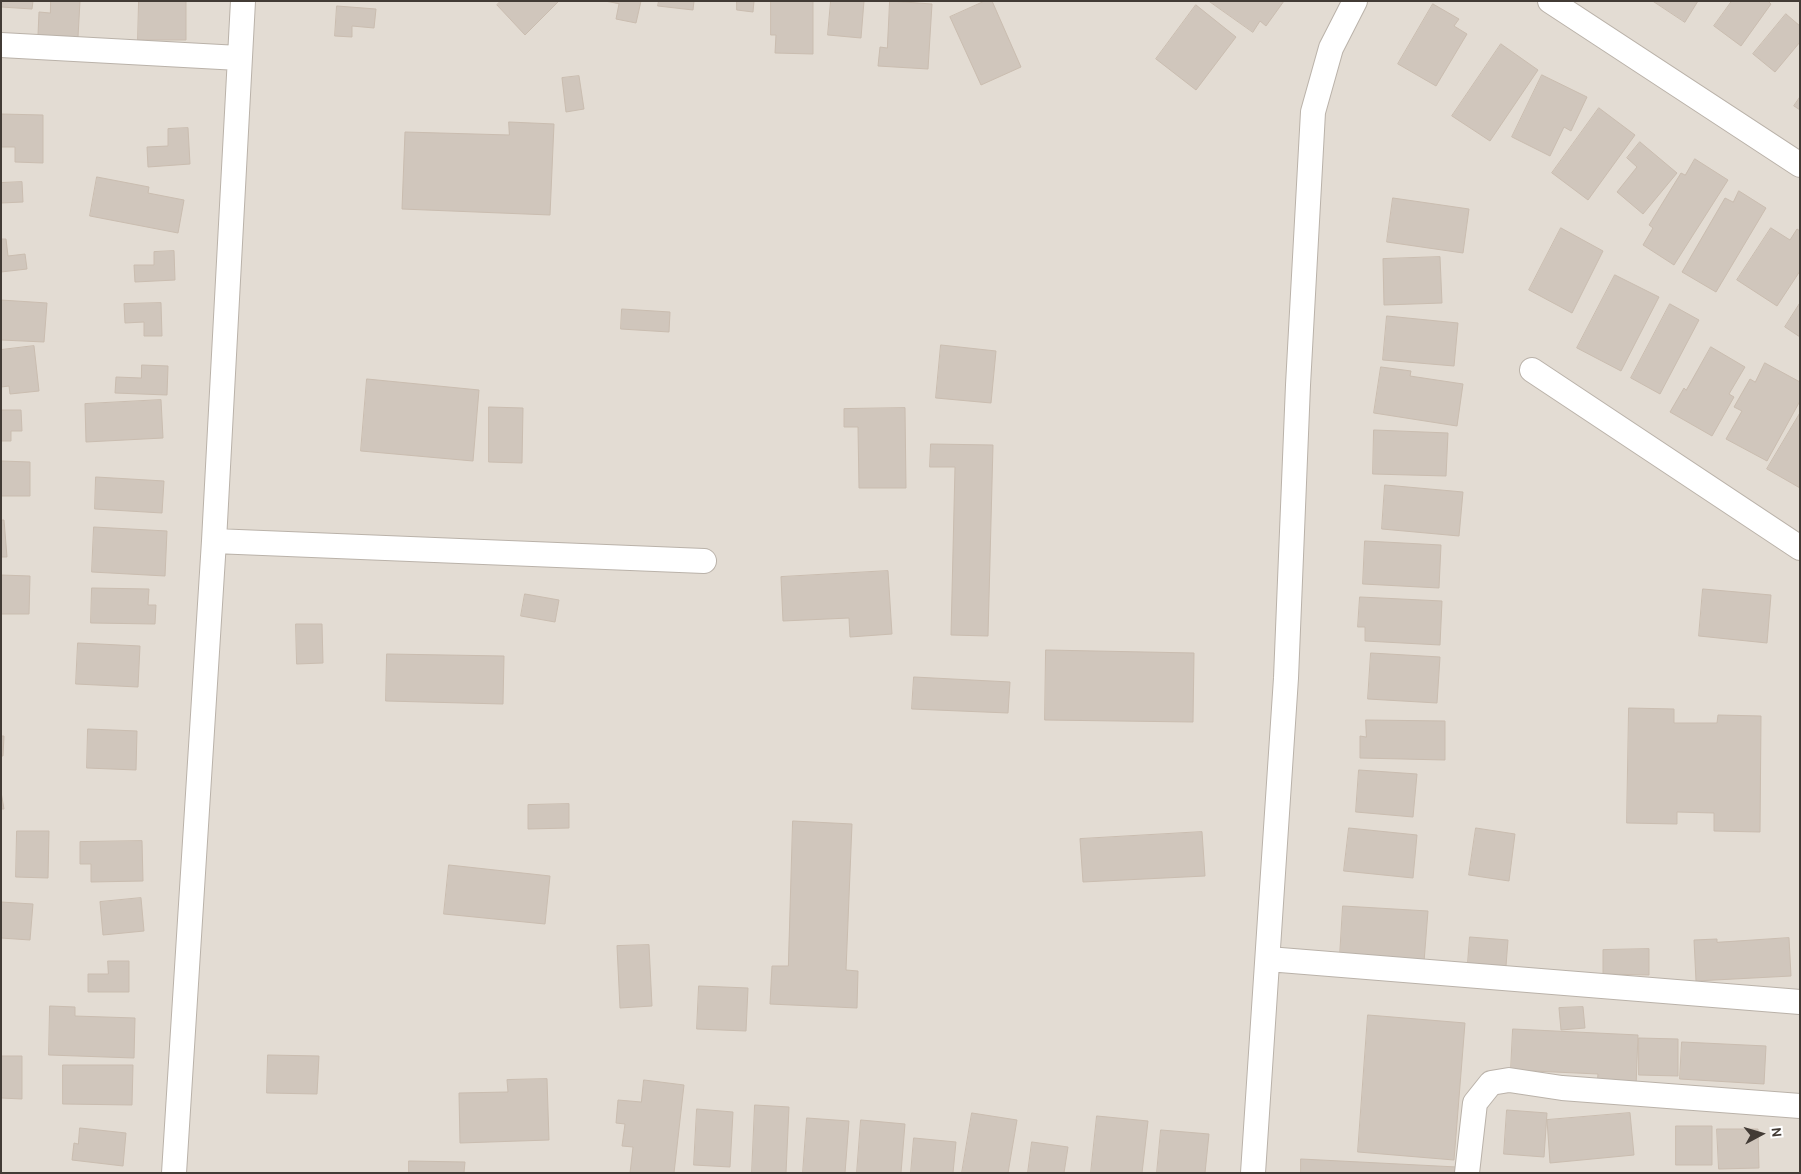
<!DOCTYPE html>
<html>
<head>
<meta charset="utf-8">
<style>
  body { margin:0 }
  #map { position:relative; width:1801px; height:1174px; overflow:hidden; background:#f0ebe5; font-family:Karla,sans-serif }
  canvas { display:block }
  .frame { position:absolute; inset:0; border:2px solid #423b35; pointer-events:none }
  .north { position:absolute; left:1736px; top:1109px; width:50px; height:50px; -webkit-text-stroke:4px #fff; paint-order:stroke; rotate:84deg; font-size:14px; font-weight:700; line-height:20px; text-align:center; color:#423b35 }
  .north::after { content:''; display:block; margin:auto; width:18px; height:22px; background:#423b35; clip-path:polygon(50% 0,100% 100%,50% 72%,0 100%) }
</style>
</head>
<body>
<div id="map">
<canvas width="1801" height="1174"></canvas>
<div class="frame"></div>
<div class="north">N</div>
</div>
<script>
const ctx = document.querySelector('canvas').getContext('2d');
ctx.lineJoin = 'round';
function paint(path, color) { ctx.fillStyle = color; ctx.fill(path, 'evenodd'); }
function stroke(path, color, width, dash) { ctx.strokeStyle = color; ctx.lineWidth = width; ctx.lineCap = dash ? 'butt' : 'round'; ctx.setLineDash(dash || []); ctx.stroke(path); }
const residential = new Path2D(`
  M 1,1 L 1800,1 L 1800,1173 L 1,1173 Z`);
const building = new Path2D(`
  M 1,1 L 33,1 L 32,9 L 1,7 Z
  M 51,1 L 80,1 L 78,37 L 38,35 L 39,12 L 50,13 Z
  M 139,1 L 186,1 L 186,40 L 138,40 Z
  M 501,1 L 559,1 L 525,35 L 497,5 Z
  M 605,1 L 641,1 L 636,23 L 616,19 L 619,4 Z
  M 659,1 L 694,1 L 693,10 L 658,6 Z
  M 737,1 L 754,1 L 753,12 L 737,10 Z
  M 771,1 L 813,1 L 813,54 L 775,53 L 776,35 L 771,35 Z
  M 831,1 L 864,1 L 861,38 L 828,35 Z
  M 890,1 L 932,4 L 928,69 L 878,66 L 880,47 L 887,48 Z
  M 985,1 L 992,1 L 1021,67 L 981,85 L 950,17 Z
  M 1209,1 L 1284,1 L 1266,26 L 1260,21 L 1253,32 Z
  M 1653,1 L 1698,1 L 1685,22 Z
  M 1732,1 L 1768,1 L 1771,4 L 1741,46 L 1714,26 Z
  M 1433,4 L 1459,19 L 1454,26 L 1467,34 L 1436,86 L 1398,64 Z
  M 1196,5 L 1236,37 L 1196,90 L 1156,59 Z
  M 337,6 L 376,9 L 374,28 L 352,26 L 352,37 L 335,36 Z
  M 1786,14 L 1800,26 L 1800,42 L 1775,72 L 1753,54 Z
  M 1501,44 L 1538,70 L 1490,141 L 1452,116 Z
  M 1542,75 L 1587,97 L 1571,131 L 1564,127 L 1550,156 L 1512,137 Z
  M 579,76 L 584,109 L 566,112 L 562,78 Z
  M 1800,97 L 1800,110 L 1794,106 Z
  M 1599,108 L 1635,135 L 1588,200 L 1552,173 Z
  M 1,114 L 43,115 L 43,163 L 15,162 L 15,147 L 1,147 Z
  M 509,122 L 554,124 L 550,215 L 402,209 L 405,132 L 509,135 Z
  M 188,128 L 190,164 L 148,167 L 147,147 L 168,146 L 168,129 Z
  M 1640,142 L 1677,173 L 1643,214 L 1617,192 L 1637,167 L 1627,158 Z
  M 1695,159 L 1728,180 L 1674,265 L 1643,245 L 1653,228 L 1649,225 L 1681,173 L 1685,175 Z
  M 97,177 L 149,187 L 148,193 L 184,200 L 178,233 L 90,216 Z
  M 22,182 L 23,202 L 1,203 L 1,183 Z
  M 1739,191 L 1766,208 L 1716,292 L 1682,272 L 1725,198 L 1733,202 Z
  M 1393,198 L 1469,209 L 1463,253 L 1387,242 Z
  M 1561,228 L 1603,251 L 1572,313 L 1529,290 Z
  M 1771,228 L 1790,240 L 1797,229 L 1800,231 L 1800,271 L 1777,306 L 1737,280 Z
  M 1,239 L 6,239 L 8,256 L 25,254 L 27,269 L 1,272 Z
  M 174,251 L 175,280 L 135,282 L 134,265 L 154,265 L 154,252 Z
  M 1440,257 L 1442,303 L 1384,305 L 1383,259 Z
  M 1615,275 L 1659,297 L 1621,371 L 1577,348 Z
  M 1,300 L 47,303 L 44,342 L 1,340 Z
  M 161,303 L 162,336 L 144,336 L 144,322 L 125,323 L 124,304 Z
  M 1800,303 L 1800,337 L 1785,327 Z
  M 1670,304 L 1699,320 L 1660,394 L 1631,378 Z
  M 622,309 L 670,312 L 669,332 L 621,329 Z
  M 1387,316 L 1458,323 L 1454,366 L 1383,360 Z
  M 941,345 L 996,351 L 991,403 L 936,398 Z
  M 34,346 L 39,391 L 10,394 L 9,386 L 1,387 L 1,350 Z
  M 1711,347 L 1745,367 L 1729,394 L 1734,397 L 1712,436 L 1670,412 L 1684,388 L 1686,390 Z
  M 1765,363 L 1800,382 L 1800,401 L 1767,461 L 1726,439 L 1742,411 L 1734,407 L 1750,379 L 1755,382 Z
  M 142,365 L 168,366 L 167,395 L 115,393 L 116,377 L 141,378 Z
  M 1381,367 L 1411,371 L 1410,376 L 1463,384 L 1457,426 L 1374,413 Z
  M 367,379 L 479,390 L 473,461 L 361,451 Z
  M 161,400 L 163,438 L 86,442 L 85,404 Z
  M 489,407 L 523,408 L 522,463 L 489,462 Z
  M 905,408 L 906,488 L 859,488 L 858,427 L 844,427 L 844,409 Z
  M 1,410 L 21,410 L 22,431 L 11,431 L 11,441 L 1,441 Z
  M 1800,413 L 1800,488 L 1767,469 Z
  M 1374,430 L 1448,433 L 1446,476 L 1373,474 Z
  M 931,444 L 993,445 L 988,636 L 951,635 L 955,467 L 930,467 Z
  M 1,461 L 30,462 L 30,496 L 1,496 Z
  M 96,477 L 164,481 L 162,513 L 95,509 Z
  M 1385,485 L 1463,492 L 1459,536 L 1382,529 Z
  M 1,520 L 4,520 L 7,557 L 1,557 Z
  M 94,527 L 167,531 L 165,576 L 92,572 Z
  M 1365,541 L 1441,545 L 1439,588 L 1363,584 Z
  M 888,571 L 892,634 L 850,637 L 849,618 L 783,621 L 781,577 Z
  M 1,575 L 30,576 L 29,614 L 1,614 Z
  M 92,588 L 149,589 L 148,605 L 156,605 L 155,624 L 91,623 Z
  M 1703,589 L 1771,595 L 1767,643 L 1699,636 Z
  M 525,594 L 559,600 L 555,622 L 521,616 Z
  M 1360,597 L 1442,601 L 1440,645 L 1365,641 L 1365,627 L 1358,627 Z
  M 296,624 L 322,624 L 323,663 L 297,664 Z
  M 78,643 L 140,646 L 138,687 L 76,684 Z
  M 1046,650 L 1194,653 L 1193,722 L 1045,720 Z
  M 1371,653 L 1440,657 L 1437,703 L 1368,699 Z
  M 387,654 L 504,656 L 503,704 L 386,701 Z
  M 914,677 L 1010,682 L 1008,713 L 912,709 Z
  M 1629,708 L 1674,709 L 1674,723 L 1717,723 L 1718,715 L 1761,716 L 1760,832 L 1714,831 L 1714,813 L 1677,812 L 1677,824 L 1627,823 Z
  M 1366,720 L 1445,721 L 1445,760 L 1360,758 L 1360,736 L 1366,737 Z
  M 88,729 L 137,731 L 136,770 L 87,768 Z
  M 1,736 L 4,736 L 3,756 L 1,756 Z
  M 1359,770 L 1417,774 L 1413,817 L 1356,812 Z
  M 1,792 L 4,809 L 1,809 Z
  M 569,804 L 569,828 L 528,829 L 528,805 Z
  M 793,821 L 852,824 L 846,970 L 858,971 L 857,1008 L 770,1004 L 772,966 L 788,966 Z
  M 1349,828 L 1417,835 L 1413,878 L 1344,871 Z
  M 1476,828 L 1515,834 L 1509,881 L 1469,875 Z
  M 17,831 L 49,831 L 48,878 L 16,877 Z
  M 1202,832 L 1205,876 L 1083,882 L 1080,839 Z
  M 142,841 L 143,881 L 91,882 L 91,864 L 80,864 L 80,842 Z
  M 449,865 L 550,876 L 545,924 L 444,914 Z
  M 141,898 L 144,931 L 103,935 L 100,902 Z
  M 1,902 L 33,904 L 30,940 L 1,938 Z
  M 1343,906 L 1428,911 L 1424,962 L 1340,956 Z
  M 1470,937 L 1508,940 L 1506,966 L 1468,963 Z
  M 1789,938 L 1791,976 L 1696,981 L 1694,940 L 1717,939 L 1717,942 Z
  M 649,945 L 652,1006 L 620,1008 L 617,946 Z
  M 1649,949 L 1649,975 L 1603,974 L 1603,950 Z
  M 108,961 L 129,961 L 129,992 L 88,992 L 88,974 L 108,974 Z
  M 699,986 L 748,988 L 746,1031 L 697,1029 Z
  M 50,1006 L 75,1007 L 75,1016 L 135,1018 L 134,1058 L 49,1055 Z
  M 1583,1007 L 1585,1028 L 1561,1030 L 1559,1008 Z
  M 1368,1015 L 1465,1023 L 1454,1160 L 1358,1152 Z
  M 1513,1029 L 1638,1035 L 1636,1087 L 1597,1085 L 1598,1074 L 1511,1070 Z
  M 1639,1038 L 1678,1039 L 1678,1076 L 1639,1075 Z
  M 1682,1042 L 1766,1046 L 1764,1084 L 1680,1079 Z
  M 268,1055 L 319,1056 L 317,1094 L 267,1093 Z
  M 1,1056 L 22,1056 L 22,1099 L 1,1098 Z
  M 63,1065 L 133,1065 L 132,1105 L 63,1104 Z
  M 547,1079 L 549,1140 L 460,1143 L 459,1093 L 508,1092 L 507,1080 Z
  M 644,1080 L 684,1085 L 674,1173 L 630,1173 L 633,1147 L 622,1146 L 625,1124 L 616,1123 L 618,1100 L 641,1102 Z
  M 755,1105 L 789,1107 L 786,1173 L 752,1173 Z
  M 697,1109 L 733,1112 L 730,1167 L 694,1165 Z
  M 1507,1110 L 1547,1113 L 1544,1157 L 1504,1154 Z
  M 972,1113 L 1017,1120 L 1008,1173 L 962,1173 Z
  M 1630,1113 L 1634,1155 L 1550,1163 L 1547,1120 Z
  M 1097,1116 L 1148,1121 L 1142,1173 L 1091,1173 Z
  M 807,1118 L 849,1121 L 845,1173 L 803,1173 Z
  M 861,1120 L 905,1124 L 901,1173 L 857,1173 Z
  M 1676,1126 L 1712,1126 L 1712,1165 L 1676,1165 Z
  M 80,1128 L 126,1133 L 123,1166 L 72,1160 L 74,1143 L 78,1144 Z
  M 1717,1129 L 1758,1129 L 1759,1168 L 1719,1169 Z
  M 1161,1130 L 1209,1134 L 1205,1173 L 1157,1173 Z
  M 914,1138 L 956,1142 L 953,1173 L 911,1173 Z
  M 1032,1142 L 1068,1147 L 1064,1173 L 1028,1173 Z
  M 1301,1159 L 1457,1167 L 1457,1173 L 1301,1173 Z
  M 409,1161 L 465,1162 L 464,1173 L 409,1173 Z`);
const minor = new Path2D(`
  M 1550,1 L 1800,165
  M 1,45 L 239,58
  M 1532,370 L 1800,548
  M 214,541 L 704,561
  M 1268,959 L 1800,1002
  M 174,1173 L 214,541 L 243,1
  M 1253,1173 L 1286,678 L 1298,385 L 1313,112 L 1331,48 L 1355,1
  M 1467,1173 L 1475,1103 L 1491,1083 L 1509,1080 L 1562,1088 L 1800,1106`);
paint(residential, '#e3dcd3');
paint(building, '#d0c6bc');
stroke(building, '#cabdb0', 1);
stroke(minor, '#bab2a9', 26);
stroke(minor, '#fff', 24);
</script>
</body>
</html>
